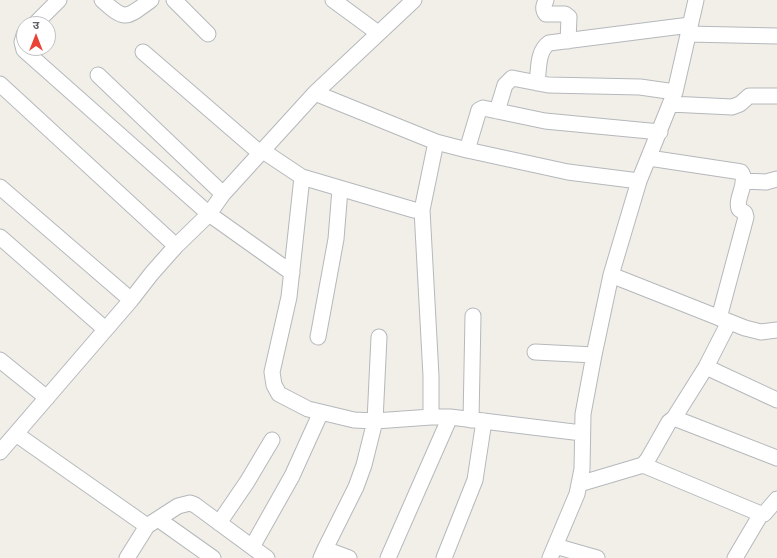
<!DOCTYPE html>
<html>
<head>
<meta charset="utf-8">
<style>
  body { margin:0 }
  #map { position:relative; width:777px; height:558px; overflow:hidden; background:#f1efe8; font-family:"Noto Sans","Noto Sans Devanagari",sans-serif }
  canvas { display:block }
  .north { position:absolute; left:16px; top:16px; width:40px; height:40px; box-sizing:border-box; background:#fff; border:1px solid #bfc1c3; border-radius:50%; rotate:0deg; font-size:11px; font-weight:700; line-height:16px; text-align:center; color:#5f6368 }
  .north::after { content:''; display:block; margin:auto; width:14px; height:18px; background:#ea4335; clip-path:polygon(50% 0,100% 100%,50% 72%,0 100%) }
</style>
</head>
<body>
<div id="map">
<canvas width="777" height="558"></canvas>
<div class="north">उ</div>
</div>
<script>
const ctx = document.querySelector('canvas').getContext('2d');
ctx.lineJoin = 'round';
function stroke(path, color, width, dash) { ctx.strokeStyle = color; ctx.lineWidth = width; ctx.lineCap = dash ? 'butt' : 'round'; ctx.setLineDash(dash || []); ctx.stroke(path); }
const street = new Path2D(`
  M 102,0 C 126,22 126,18 151,0
  M 174,0 L 208,34
  M 333,0 L 378,33
  M 546,0 C 544,5 542,9 546,14 L 565,14 L 569,17 L 568,41
  M 35,24 L 59,0
  M 688,34 L 777,36
  M 24,35 L 22,42 L 24,50 L 209,214 L 292,273
  M 143,52 L 260,153
  M 98,75 L 223,194
  M 537,83 C 539,70 537,51 549,43 L 690,25
  M 0,84 L 176,246
  M 315,93 L 436,142
  M 670,104 L 732,107 L 740,104 L 749,96 L 777,96
  M 497,111 L 505,85 L 512,78 L 548,85 L 640,87 L 675,92
  M 467,150 L 479,110 L 483,108 L 545,121 L 660,132
  M 263,151 L 302,177 L 414,210 L 422,210 L 431,376 L 431,417 L 450,417
  M 649,158 L 735,171 L 741,172 C 749,183 735,197 739,209 L 745,213 L 746,217 L 719,318
  M 302,177 L 289,297 L 272,372 L 274,385 L 279,394 L 308,409 L 354,420 L 375,421 L 364,465 L 356,487 L 325,549
  M 744,181 L 766,182 L 777,179
  M 0,187 L 131,300
  M 422,210 L 436,142 L 467,150 L 568,172 L 639,181
  M 0,237 L 105,329
  M 611,275 L 745,328 L 761,332 L 777,330
  M 318,337 L 336,239 L 340,189
  M 379,337 L 375,421 L 431,417
  M 535,352 L 594,355
  M 0,360 L 47,398
  M 706,367 L 777,400
  M 674,418 L 706,367 L 729,322
  M 471,420 L 473,316
  M 16,434 L 147,526 L 127,558
  M 0,452 L 131,300 L 152,273 L 176,246 L 209,214 L 223,194 L 315,93 L 414,0
  M 643,465 L 761,514 L 764,514 L 777,499
  M 579,484 L 643,465 L 648,459 L 669,422 L 674,418 L 777,458
  M 158,519 L 213,558
  M 219,523 L 247,482 L 272,440
  M 147,526 L 178,506 L 190,503 L 195,505 L 267,558
  M 555,546 L 597,558
  M 252,547 L 292,476 L 321,412
  M 321,558 L 325,549 L 349,558
  M 388,558 L 450,417 L 582,433
  M 444,558 L 475,480 L 484,421
  M 550,558 L 577,494 L 582,469 L 583,414 L 594,355 L 611,275 L 639,181 L 675,92 L 696,0
  M 735,558 L 761,514`);
stroke(street, '#b5b8bc', 17);
stroke(street, '#fff', 15);
</script>
</body>
</html>
